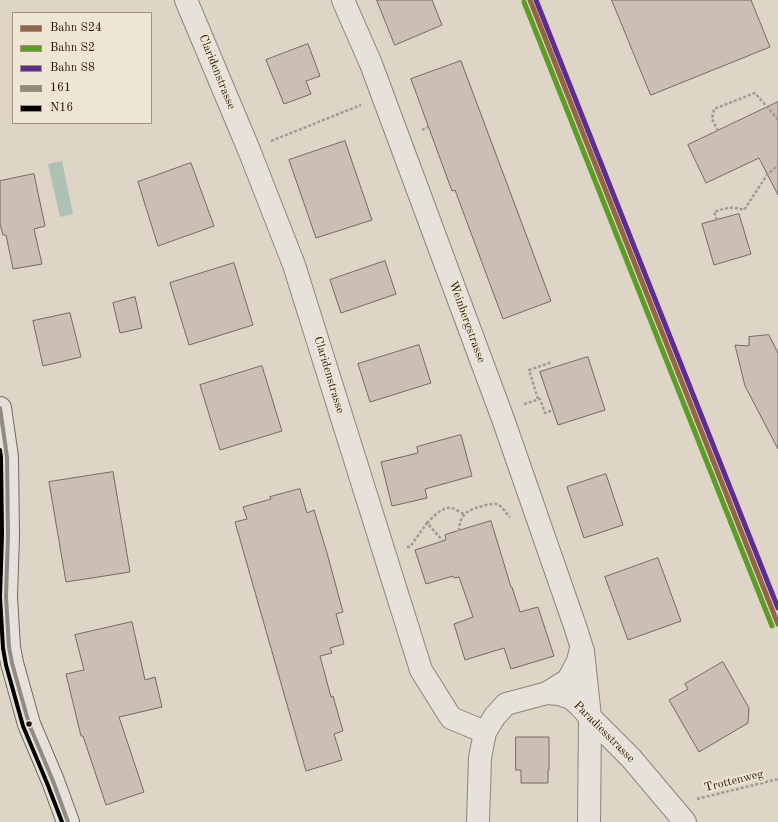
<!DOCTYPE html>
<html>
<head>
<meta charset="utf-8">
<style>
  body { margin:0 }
  #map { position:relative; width:778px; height:822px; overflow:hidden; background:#ded5c7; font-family:"Old Standard TT",serif }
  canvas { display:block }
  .legend { position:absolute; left:12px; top:12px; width:140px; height:112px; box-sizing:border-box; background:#efe5d5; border:1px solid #9e9181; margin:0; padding:5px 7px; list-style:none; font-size:12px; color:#241402 }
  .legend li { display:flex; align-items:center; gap:8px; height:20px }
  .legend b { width:20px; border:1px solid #9e9181 }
</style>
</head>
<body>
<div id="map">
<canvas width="778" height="822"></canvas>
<ul class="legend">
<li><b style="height:5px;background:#946644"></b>Bahn S24</li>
<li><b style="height:5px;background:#5a9e24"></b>Bahn S2</li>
<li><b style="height:5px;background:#5e2d91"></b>Bahn S8</li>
<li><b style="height:5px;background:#928a80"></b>161</li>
<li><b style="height:5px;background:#000"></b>N16</li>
</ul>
</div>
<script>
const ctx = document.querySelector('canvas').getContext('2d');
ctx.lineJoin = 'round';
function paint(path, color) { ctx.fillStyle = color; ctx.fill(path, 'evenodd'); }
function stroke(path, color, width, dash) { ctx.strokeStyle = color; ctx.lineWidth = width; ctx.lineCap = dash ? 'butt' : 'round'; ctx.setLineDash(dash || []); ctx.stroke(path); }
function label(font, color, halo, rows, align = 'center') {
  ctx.font = font + ' "Old Standard TT",serif'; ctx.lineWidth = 4; ctx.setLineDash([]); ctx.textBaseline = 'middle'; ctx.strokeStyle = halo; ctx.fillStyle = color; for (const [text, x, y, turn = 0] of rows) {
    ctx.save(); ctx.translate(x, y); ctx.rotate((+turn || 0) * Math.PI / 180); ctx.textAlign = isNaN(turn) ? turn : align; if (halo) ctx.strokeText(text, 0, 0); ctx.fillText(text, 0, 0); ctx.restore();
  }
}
const water = new Path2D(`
  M 62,161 L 73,214 L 60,217 L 48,164 Z`);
const building = new Path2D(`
  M 377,0 L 432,0 L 442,25 L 395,45 Z
  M 612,0 L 751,0 L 770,47 L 651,95 Z
  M 308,44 L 320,76 L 306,81 L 311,94 L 284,104 L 266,60 Z
  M 461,61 L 551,301 L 503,319 L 455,190 L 452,191 L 411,79 Z
  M 778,102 L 778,195 L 759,158 L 706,183 L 688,145 Z
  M 345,141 L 372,220 L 316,238 L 289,160 Z
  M 191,163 L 214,226 L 158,246 L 138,182 Z
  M 34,174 L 45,226 L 34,229 L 42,264 L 13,269 L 6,235 L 3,235 L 0,224 L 0,181 Z
  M 739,214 L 751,254 L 714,265 L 702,224 Z
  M 385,261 L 396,294 L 341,313 L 330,280 Z
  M 234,263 L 253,325 L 189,345 L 170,283 Z
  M 135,297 L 142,328 L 120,333 L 113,303 Z
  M 70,313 L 81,357 L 43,366 L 33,321 Z
  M 769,335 L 778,353 L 778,449 L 745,386 L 735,345 L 749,346 L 749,337 Z
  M 419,345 L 431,383 L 370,402 L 358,364 Z
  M 588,357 L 605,410 L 558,425 L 540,372 Z
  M 262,366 L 282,431 L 220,450 L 200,385 Z
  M 461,435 L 472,476 L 425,489 L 427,498 L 392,506 L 381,462 L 418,453 L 417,447 Z
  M 113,472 L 130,572 L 66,582 L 49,482 Z
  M 606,474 L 623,525 L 584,538 L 567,487 Z
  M 300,489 L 307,513 L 314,510 L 327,553 L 343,612 L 336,614 L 344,644 L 330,648 L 332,653 L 320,656 L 331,697 L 333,696 L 343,731 L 334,734 L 342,760 L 306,771 L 235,522 L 247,519 L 243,507 L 271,499 L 270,497 Z
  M 491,521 L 511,587 L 512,587 L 520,612 L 538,607 L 554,656 L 511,669 L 504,648 L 465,660 L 454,624 L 473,617 L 459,577 L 454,578 L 453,576 L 426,584 L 415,550 L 446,540 L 445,535 Z
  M 658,558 L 681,621 L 628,640 L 605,577 Z
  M 132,622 L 145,680 L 155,677 L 162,707 L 119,717 L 144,792 L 106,805 L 83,736 L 81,736 L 66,674 L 84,670 L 75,635 Z
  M 723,662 L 749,708 L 748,723 L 699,752 L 669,700 L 688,689 L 685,684 Z
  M 516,737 L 549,737 L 549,770 L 548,770 L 548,783 L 521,783 L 521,770 L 516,770 Z`);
const path = new Path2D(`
  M 422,130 L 428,127
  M 718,131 L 712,119 L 714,109 L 755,93 L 775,116 L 778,120
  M 271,141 L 361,105
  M 717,220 L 714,212 C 725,208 733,206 744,210 L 767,175 L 778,165
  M 538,399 L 529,370 L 552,362
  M 524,404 L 540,399 L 545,413 L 553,410
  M 427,523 C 433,517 443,506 452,508 C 456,509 461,513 464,514
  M 459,531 C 459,512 471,509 486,505 C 491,504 495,503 499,505 C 503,508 506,513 510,517
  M 407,547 L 410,547 L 427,523 L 443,541
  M 697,799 L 778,779`);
const street = new Path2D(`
  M 186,0 L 249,150 L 294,265 L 421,670 L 451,718 L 485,732
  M 343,0 L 371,64 L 503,419 L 575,626 L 583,651 L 590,717 L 589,822
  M 547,693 L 568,680 L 578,661 L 581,648
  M 478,822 L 480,758 L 485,732 L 495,716 L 506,704 L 547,693 L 559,694 L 571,698 L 580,706 L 590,717 L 631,758 L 685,822`);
const secondary = new Path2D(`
  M 0,408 L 7,457 L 8,535 L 6,597 L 9,647 L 12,663 L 29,724 L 53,781 L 68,822`);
const bus1 = new Path2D(`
  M 0,408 L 7,457 L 8,535 L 6,597 L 9,647 L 12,663 L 29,724 L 53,781 L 68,822`);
const bus2 = new Path2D(`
  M 0,450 L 1,457 L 2,535 L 0,597 L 3,648 L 6,665 L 23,726 L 47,783 L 62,822`);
const rail1 = new Path2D(`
  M 530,0 L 778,624`);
const rail2 = new Path2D(`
  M 524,2 L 772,626`);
const rail3 = new Path2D(`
  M 536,0 L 778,608`);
const markers = [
  [29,724,3.5,"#241402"]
];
const streetNames = [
  ["Claridenstrasse",217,72,68],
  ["Weinbergstrasse",467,322,70],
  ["Claridenstrasse",329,375,73],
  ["Paradiesstrasse",604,732,45],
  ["Trottenweg",734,781,-14]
];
paint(water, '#adc2b4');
paint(building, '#ccbeb3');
stroke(building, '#726a61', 1);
stroke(street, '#8c857b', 24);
stroke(secondary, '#726a61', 24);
stroke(path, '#a09a93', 2.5, [3, 2]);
stroke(street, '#e6e1da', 22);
stroke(secondary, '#e6e1da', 22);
stroke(bus1, '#928a80', 4);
stroke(bus2, '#000', 4);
stroke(rail1, '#946644', 5);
stroke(rail2, '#5a9e24', 5);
stroke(rail3, '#5e2d91', 5);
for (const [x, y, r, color] of markers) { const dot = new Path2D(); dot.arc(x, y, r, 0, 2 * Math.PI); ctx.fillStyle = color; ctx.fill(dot); stroke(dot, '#efe5d5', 1.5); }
label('12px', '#241402', '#efe5d5', streetNames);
</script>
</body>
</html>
